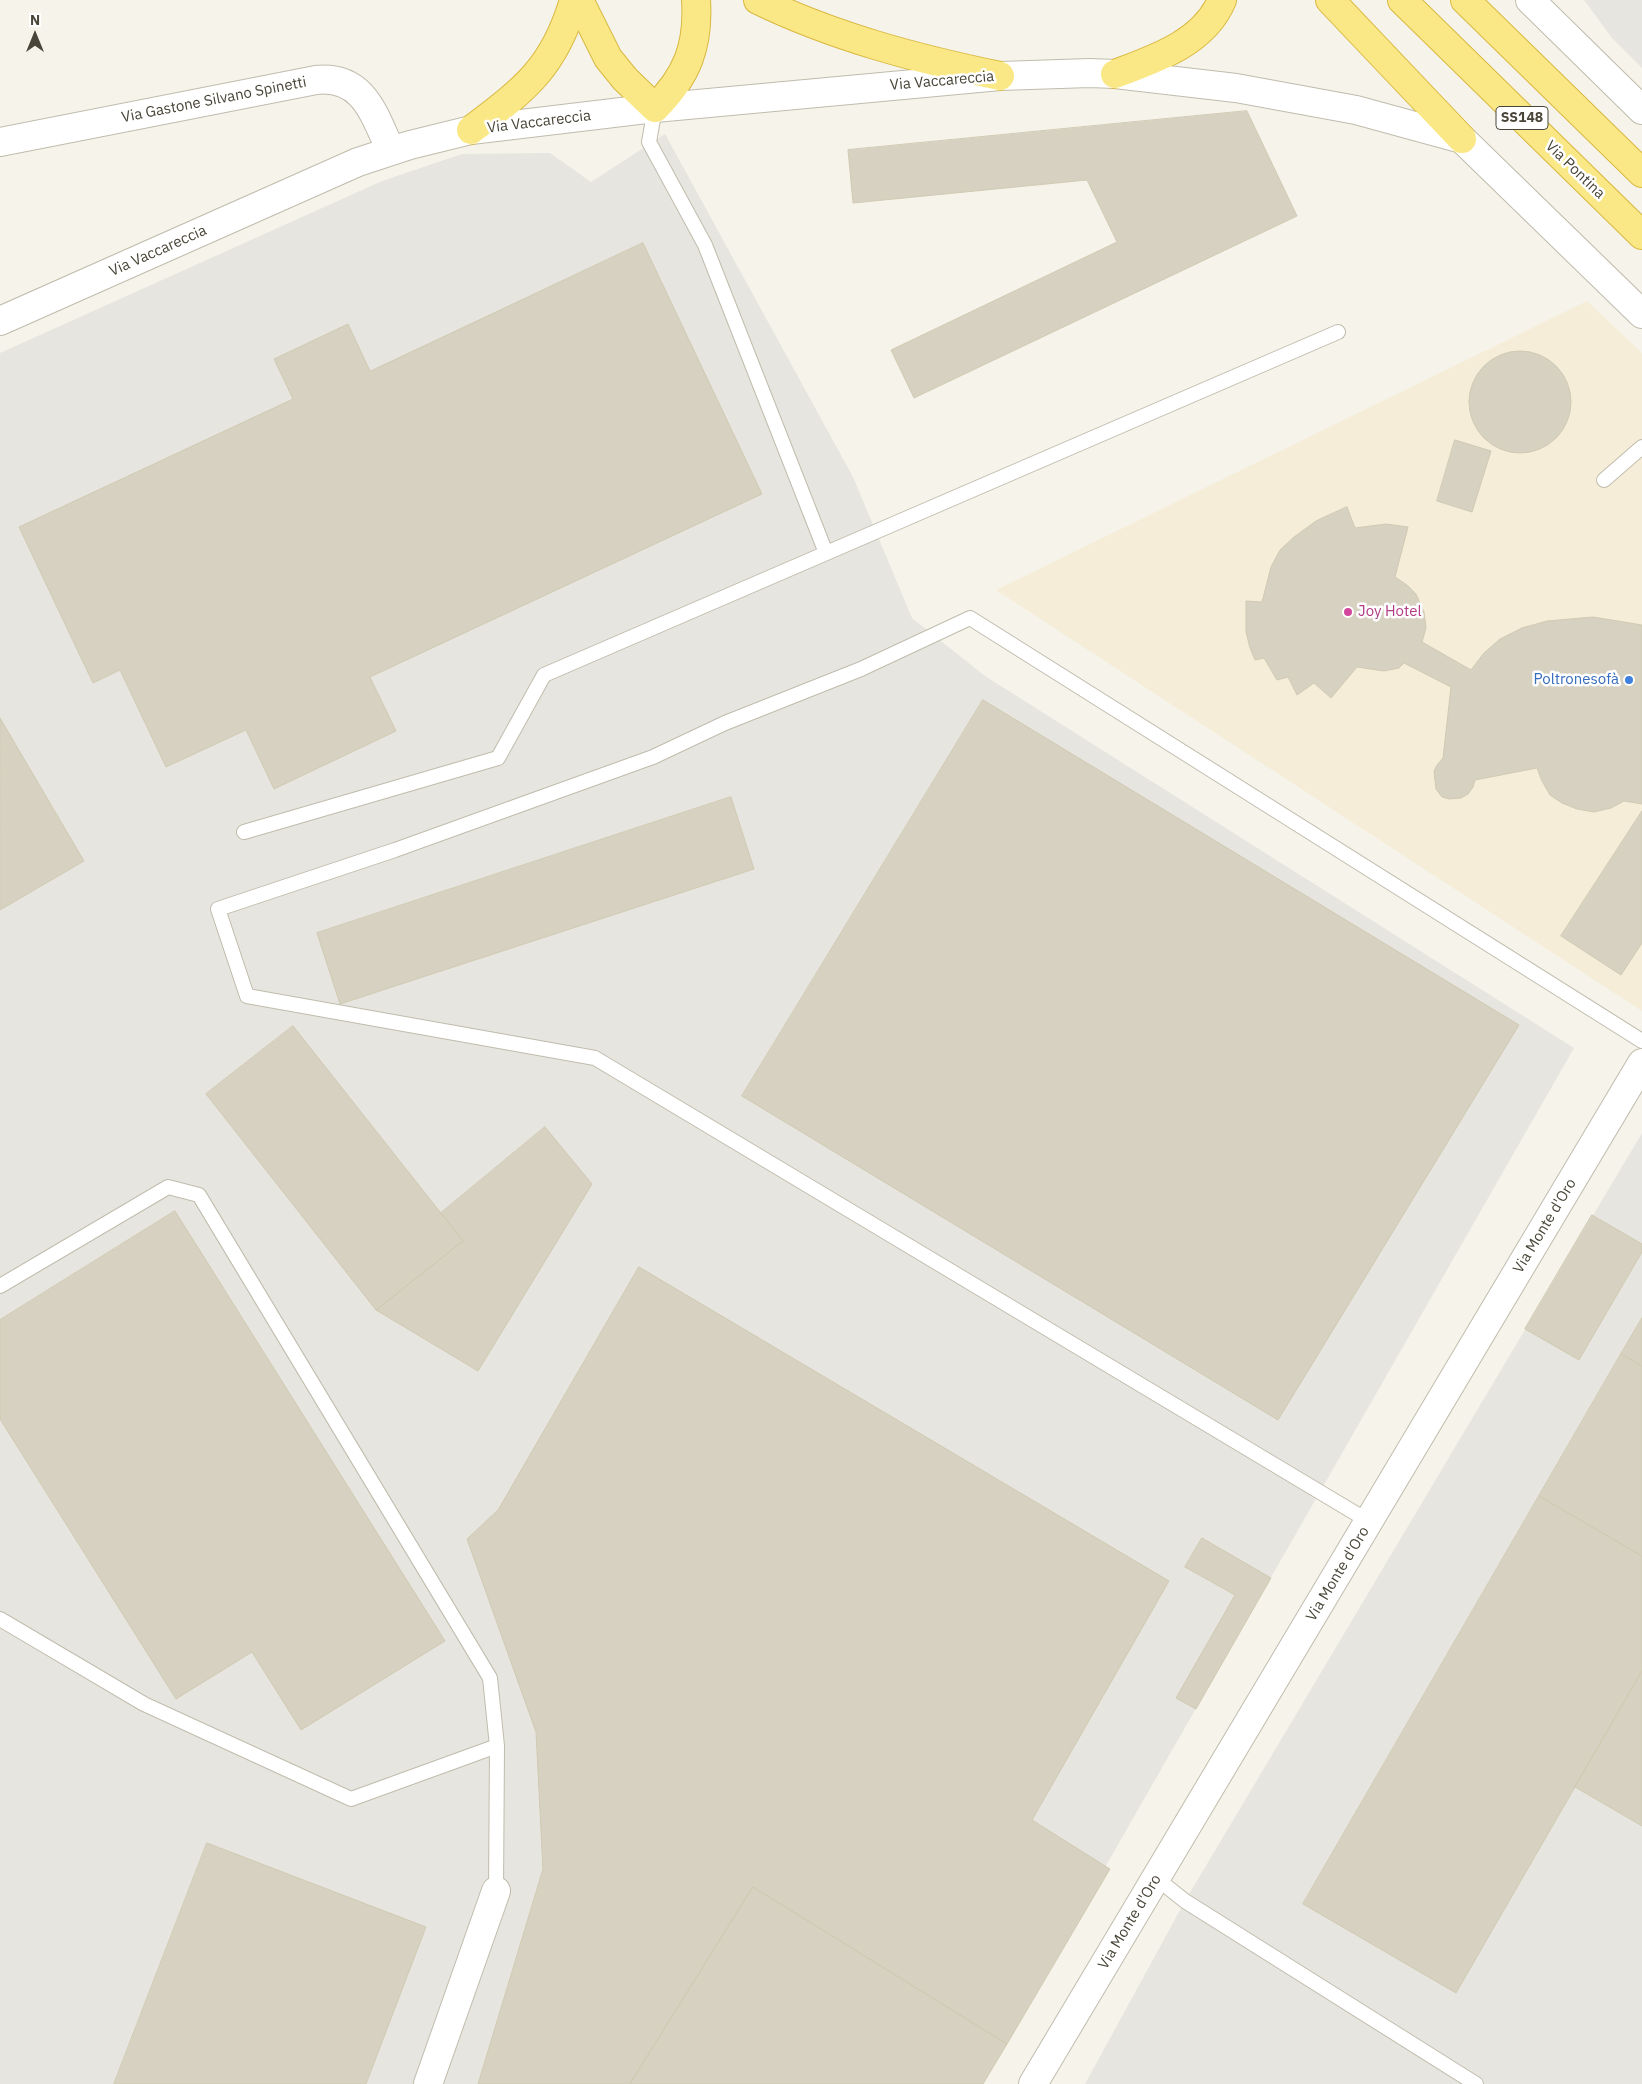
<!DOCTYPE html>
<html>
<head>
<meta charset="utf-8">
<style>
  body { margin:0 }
  #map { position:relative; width:1642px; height:2084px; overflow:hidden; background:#f5f3ea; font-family:"IBM Plex Sans",sans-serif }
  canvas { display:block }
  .north { position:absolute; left:10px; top:10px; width:50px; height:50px; -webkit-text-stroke:4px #fff; paint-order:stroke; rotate:0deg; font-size:14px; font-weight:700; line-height:20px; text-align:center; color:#494538 }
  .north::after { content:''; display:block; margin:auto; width:18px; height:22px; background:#494538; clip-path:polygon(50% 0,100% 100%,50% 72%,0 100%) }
</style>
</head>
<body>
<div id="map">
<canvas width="1642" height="2084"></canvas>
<div class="north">N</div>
</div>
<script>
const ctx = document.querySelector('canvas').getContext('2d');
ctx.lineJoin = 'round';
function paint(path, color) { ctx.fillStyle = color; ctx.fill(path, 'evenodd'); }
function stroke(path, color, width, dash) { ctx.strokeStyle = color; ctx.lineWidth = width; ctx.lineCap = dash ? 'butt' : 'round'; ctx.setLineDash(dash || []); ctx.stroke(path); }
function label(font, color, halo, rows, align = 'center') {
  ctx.font = font + ' "IBM Plex Sans",sans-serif'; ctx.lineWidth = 5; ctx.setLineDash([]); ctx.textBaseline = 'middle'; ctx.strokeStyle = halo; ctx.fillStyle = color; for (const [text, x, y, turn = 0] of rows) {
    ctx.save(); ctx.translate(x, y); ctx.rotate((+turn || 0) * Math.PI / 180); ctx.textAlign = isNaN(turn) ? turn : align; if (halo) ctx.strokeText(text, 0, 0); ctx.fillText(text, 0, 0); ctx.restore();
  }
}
const commercial = new Path2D(`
  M 1587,301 L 1642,353 L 1642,1011 L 996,590 Z`);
const industrial = new Path2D(`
  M 1584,0 L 1642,0 L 1642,68 L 1612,38 Z
  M 665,134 L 853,477 L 912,618 L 985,676 L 1574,1048 L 981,2084 L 0,2084 L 0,353 L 382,181 L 462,154 L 550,153 L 591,182 Z
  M 1642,1133 L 1642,2084 L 1085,2084 L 1185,1901 Z`);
const building = new Path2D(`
  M 1247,111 L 1297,216 L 914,398 L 891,350 L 1117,242 L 1087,180 L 853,203 L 848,150 Z
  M 643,243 L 762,494 L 370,677 L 396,731 L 274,789 L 246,730 L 166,767 L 120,670 L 93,683 L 19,527 L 293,399 L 274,359 L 348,324 L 370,371 Z
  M1469 402a51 51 0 1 1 102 0a51 51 0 1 1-102 0Z
  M 1455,440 L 1491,451 L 1472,512 L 1437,501 Z
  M 1347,507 L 1355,528 L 1386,524 L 1408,527 L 1395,577 L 1407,585 L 1416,594 L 1424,612 L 1426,628 L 1422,642 L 1471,670 L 1484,653 L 1500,639 L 1522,628 L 1547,621 L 1593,617 L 1642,625 L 1642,804 L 1624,801 L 1611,808 L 1594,812 L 1577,809 L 1562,803 L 1550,795 L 1542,781 L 1537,768 L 1475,780 L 1473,787 L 1468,794 L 1461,798 L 1449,799 L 1442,797 L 1436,789 L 1434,771 L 1437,765 L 1443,758 L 1451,687 L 1404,663 L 1399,668 L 1384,671 L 1357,667 L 1331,698 L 1314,683 L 1297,695 L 1288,677 L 1277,680 L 1264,658 L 1255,660 L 1250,648 L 1246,632 L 1246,601 L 1262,602 L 1271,567 L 1280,550 L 1294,537 L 1316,521 Z
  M 983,700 L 1519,1025 L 1278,1420 L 742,1096 Z
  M 0,718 L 84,861 L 0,910 Z
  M 731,797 L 754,869 L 340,1004 L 317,933 Z
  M 1642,811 L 1642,943 L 1621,975 L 1561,936 Z
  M 293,1026 L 463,1241 L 376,1310 L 206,1094 Z
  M 545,1127 L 592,1184 L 478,1371 L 376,1310 L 463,1241 L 441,1213 Z
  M 175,1211 L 445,1641 L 301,1730 L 252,1652 L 176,1699 L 0,1419 L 0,1320 Z
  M 1592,1215 L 1642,1244 L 1642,1252 L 1579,1360 L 1525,1329 Z
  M 639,1267 L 1169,1581 L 1032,1820 L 1110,1869 L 1007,2044 L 753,1887 L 630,2084 L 478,2084 L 543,1869 L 536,1732 L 467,1539 L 498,1510 Z
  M 1642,1318 L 1642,1366 L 1621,1354 Z
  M 1621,1354 L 1642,1366 L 1642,1556 L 1539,1496 Z
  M 1539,1496 L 1642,1556 L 1642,1671 L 1456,1993 L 1303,1904 Z
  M 1202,1538 L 1271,1578 L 1196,1709 L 1176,1698 L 1235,1595 L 1185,1567 Z
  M 1642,1671 L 1642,1826 L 1575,1787 Z
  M 207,1843 L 426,1927 L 366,2084 L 114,2084 Z
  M 753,1887 L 1007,2044 L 983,2084 L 630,2084 Z`);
const service = new Path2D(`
  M 655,108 L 649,142 L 705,245 L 826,553
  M 1604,480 L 1642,447
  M 244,832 L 498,758 L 544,675 L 1338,332
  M 0,1286 L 168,1187 L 199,1195 L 490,1678 L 497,1746 L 496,1891
  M 1370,1522 L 595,1058 L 247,996 L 218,909 L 395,850 L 653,757 L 725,723 L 861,669 L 970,618 L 1642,1041
  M 0,1619 L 144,1704 L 351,1799 L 497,1746
  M 1156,1878 L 1185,1901 L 1476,2084`);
const minor = new Path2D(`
  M 0,142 L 316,80 C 364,75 374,115 391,151
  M 0,321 L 358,162 L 410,145 L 471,130 L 655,108
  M 428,2084 L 496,1891`);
const tertiary = new Path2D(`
  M 1530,0 L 1642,110
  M 655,108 L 1000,76 L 1090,73 L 1115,74 L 1236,88 L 1356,110 L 1462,139 L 1642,314
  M 1033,2084 L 1642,1063`);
const trunk = new Path2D(`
  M 579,0 L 608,58 L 625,79 L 655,108 C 687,76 699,46 696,0
  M 758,0 C 834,37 918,59 1000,76
  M 1330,0 L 1462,139
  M 1402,0 L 1642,235
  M 1465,0 L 1642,173
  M 1115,74 C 1155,59 1204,43 1222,0
  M 471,130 C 525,89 554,68 574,0`);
const markers = [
  [1348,612,5,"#d1479c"],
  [1629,680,5,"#3f7fe0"]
];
const shields = [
  [1522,118,52]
];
const shieldNames = [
  ["SS148",1522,118]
];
const streetNames = [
  ["Via Vaccareccia",942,81,-5],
  ["Via Gastone Silvano Spinetti",214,100,-11],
  ["Via Vaccareccia",539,122,-7],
  ["Via Pontina",1575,170,44],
  ["Via Vaccareccia",158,251,-24],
  ["Via Monte d'Oro",1545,1226,-59],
  ["Via Monte d'Oro",1338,1574,-59],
  ["Via Monte d'Oro",1130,1922,-59]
];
const hotelNames = [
  ["Joy Hotel",1358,612]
];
const shopNames = [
  ["Poltronesofà",1619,680]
];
paint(commercial, '#f5edd7');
paint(industrial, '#e7e5df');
paint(building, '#d6d1c0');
stroke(building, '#d1cab3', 1);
stroke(service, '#c0bcad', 16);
stroke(minor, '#c0bcad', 30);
stroke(tertiary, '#c0bcad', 30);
stroke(trunk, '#d9b840', 30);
stroke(service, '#fff', 14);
stroke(minor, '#fff', 28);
stroke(tertiary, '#fff', 28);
stroke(trunk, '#fae887', 28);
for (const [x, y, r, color] of markers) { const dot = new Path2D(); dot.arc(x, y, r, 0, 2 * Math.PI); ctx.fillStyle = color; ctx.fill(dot); stroke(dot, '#fff', 2); }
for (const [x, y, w] of shields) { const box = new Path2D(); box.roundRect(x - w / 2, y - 11.5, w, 23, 4); ctx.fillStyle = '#fff'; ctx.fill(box); stroke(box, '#494538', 1); }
label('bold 14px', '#494538', null, shieldNames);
label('15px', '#494538', '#fff', streetNames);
label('15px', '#b23c85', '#fff', hotelNames, 'left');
label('15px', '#366cbe', '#fff', shopNames, 'right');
</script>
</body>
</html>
